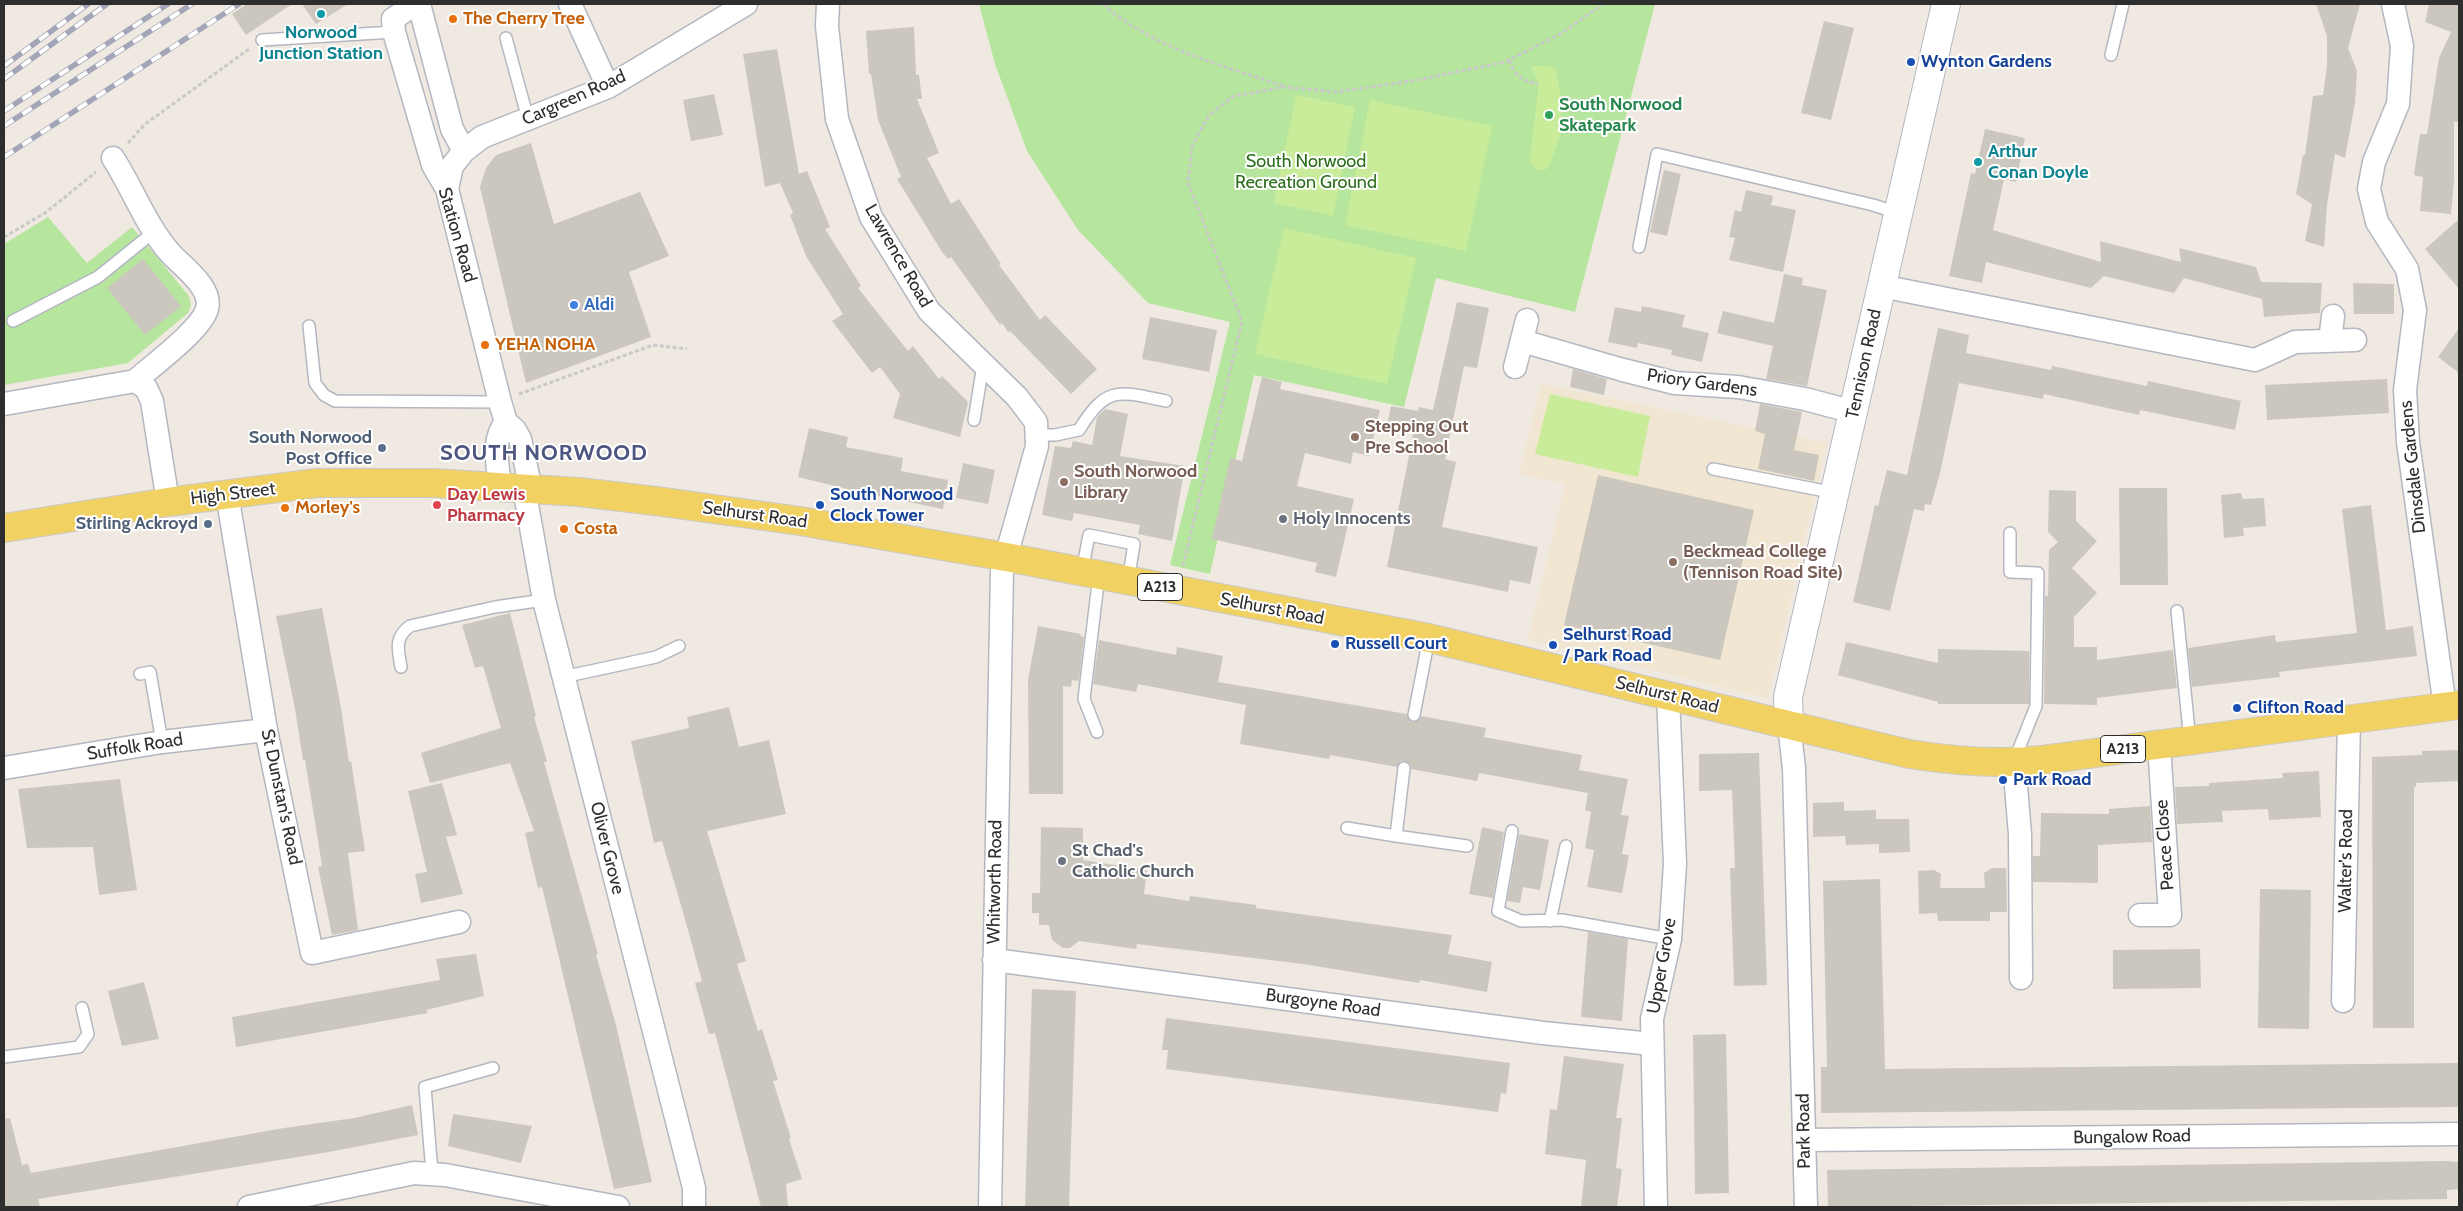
<!DOCTYPE html>
<html>
<head>
<meta charset="utf-8">
<style>
  body { margin:0 }
  #map { position:relative; width:2463px; height:1211px; overflow:hidden; background:#efe9e1; font-family:Cabin,sans-serif }
  canvas { display:block }
  .frame { position:absolute; inset:0; border:5px solid #2e2e2e; pointer-events:none }
</style>
</head>
<body>
<div id="map">
<canvas width="2463" height="1211"></canvas>
<div class="frame"></div>
</div>
<script>
const ctx = document.querySelector('canvas').getContext('2d');
ctx.lineJoin = 'round';
function paint(path, color) { ctx.fillStyle = color; ctx.fill(path, 'evenodd'); }
function stroke(path, color, width, dash) { ctx.strokeStyle = color; ctx.lineWidth = width; ctx.lineCap = dash ? 'butt' : 'round'; ctx.setLineDash(dash || []); ctx.stroke(path); }
function label(font, color, halo, rows, align = 'center') {
  ctx.font = font + ' Cabin,sans-serif'; ctx.lineWidth = 4; ctx.setLineDash([]); ctx.textBaseline = 'middle'; ctx.strokeStyle = halo; ctx.fillStyle = color; for (const [text, x, y, turn = 0] of rows) {
    ctx.save(); ctx.translate(x, y); ctx.rotate((+turn || 0) * Math.PI / 180); ctx.textAlign = isNaN(turn) ? turn : align; if (halo) ctx.strokeText(text, 0, 0); ctx.fillText(text, 0, 0); ctx.restore();
  }
}
const education = new Path2D(`
  M 1541,384 L 1827,443 L 1768,699 L 1528,640 L 1565,484 L 1519,474 Z`);
const green = new Path2D(`
  M 979,4 L 1655,4 L 1575,312 L 1436,278 L 1404,407 L 1254,375 L 1210,574 L 1170,565 L 1230,322 L 1148,303 L 1078,230 L 1027,151 L 995,64 Z
  M 48,217 L 87,263 L 132,227 L 189,296 L 191,305 L 188,313 L 128,363 L 4,385 L 4,244 Z`);
const pitch = new Path2D(`
  M 1533,66 L 1549,66 L 1556,70 L 1561,97 L 1561,133 L 1550,164 L 1545,170 C 1537,171 1533,168 1530,161 L 1538,90 L 1537,79 L 1532,70 Z
  M 1296,95 L 1355,107 L 1333,216 L 1274,203 Z
  M 1370,100 L 1492,126 L 1466,251 L 1345,225 Z
  M 1284,228 L 1416,258 L 1387,384 L 1255,354 Z
  M 1550,394 L 1650,416 L 1638,477 L 1535,454 Z`);
const building = new Path2D(`
  M 247,4 L 292,4 L 246,35 L 232,14 Z
  M 302,4 L 348,4 L 316,24 Z
  M 2316,4 L 2360,4 L 2348,48 L 2357,71 L 2355,103 L 2345,158 L 2335,154 L 2327,205 L 2324,247 L 2305,241 L 2312,204 L 2296,194 L 2303,155 L 2305,155 L 2313,96 L 2323,95 L 2327,66 L 2327,36 Z
  M 2429,4 L 2459,4 L 2459,122 L 2454,122 L 2454,182 L 2451,214 L 2420,211 L 2423,177 L 2414,175 L 2420,134 L 2427,134 L 2439,58 L 2451,32 L 2425,22 Z
  M 1824,21 L 1854,28 L 1831,120 L 1801,113 Z
  M 914,27 L 916,75 L 919,75 L 922,99 L 917,99 L 939,153 L 927,158 L 951,204 L 959,199 L 1001,264 L 999,265 L 1040,320 L 1045,315 L 1097,369 L 1071,394 L 1010,331 L 1008,332 L 1002,323 L 1000,325 L 951,257 L 948,259 L 942,252 L 897,179 L 901,177 L 878,120 L 871,74 L 869,74 L 866,31 Z
  M 777,49 L 799,174 L 807,171 L 830,227 L 825,229 L 861,286 L 858,288 L 908,351 L 913,346 L 939,379 L 942,376 L 968,402 L 960,437 L 893,418 L 900,394 L 880,367 L 872,373 L 832,321 L 843,314 L 806,256 L 790,215 L 793,213 L 780,183 L 765,187 L 743,54 Z
  M 714,94 L 723,135 L 691,141 L 683,100 Z
  M 1985,129 L 2025,138 L 2016,182 L 2004,179 L 1993,230 L 2101,262 L 2100,241 L 2181,262 L 2179,248 L 2256,267 L 2261,282 L 2322,283 L 2320,313 L 2264,317 L 2262,299 L 2184,278 L 2174,293 L 2104,276 L 2091,288 L 1986,262 L 1982,283 L 1949,276 L 1971,173 L 1975,174 Z
  M 531,143 L 554,224 L 640,192 L 669,256 L 629,272 L 651,337 L 526,383 L 480,187 L 486,168 L 496,155 Z
  M 1664,170 L 1681,174 L 1667,236 L 1650,232 Z
  M 1746,190 L 1773,196 L 1771,205 L 1796,210 L 1783,272 L 1729,260 L 1735,238 L 1729,237 L 1735,210 L 1741,212 Z
  M 2459,219 L 2459,289 L 2425,249 Z
  M 143,259 L 181,306 L 145,335 L 107,288 Z
  M 1784,274 L 1803,278 L 1802,285 L 1827,290 L 1807,386 L 1766,379 L 1773,346 L 1717,333 L 1723,311 L 1774,323 Z
  M 2353,283 L 2394,284 L 2394,314 L 2354,314 Z
  M 1457,302 L 1489,308 L 1477,368 L 1464,366 L 1445,459 L 1456,462 L 1442,527 L 1538,547 L 1530,584 L 1510,580 L 1508,592 L 1387,567 L 1414,430 L 1387,425 L 1391,406 L 1418,411 L 1419,407 L 1433,410 Z
  M 1642,306 L 1685,315 L 1682,327 L 1709,333 L 1702,362 L 1671,355 L 1672,350 L 1638,343 L 1637,348 L 1608,342 L 1615,307 L 1641,312 Z
  M 1150,317 L 1217,330 L 1209,372 L 1142,359 Z
  M 1938,328 L 1969,335 L 1966,353 L 2051,370 L 2052,366 L 2147,386 L 2148,381 L 2241,401 L 2235,430 L 2140,410 L 2139,415 L 2044,394 L 2043,399 L 1959,383 L 1940,473 L 1931,505 L 1925,504 L 1924,511 L 1914,509 L 1890,611 L 1853,602 L 1875,505 L 1878,506 L 1887,470 L 1907,475 Z
  M 2459,328 L 2459,373 L 2438,357 Z
  M 1573,369 L 1607,379 L 1604,395 L 1570,387 Z
  M 1262,377 L 1282,382 L 1280,389 L 1380,410 L 1369,456 L 1353,452 L 1351,464 L 1305,453 L 1297,486 L 1354,499 L 1336,577 L 1315,572 L 1317,563 L 1212,539 L 1230,458 L 1242,461 Z
  M 2387,379 L 2389,413 L 2267,420 L 2265,385 Z
  M 1760,404 L 1802,412 L 1794,450 L 1819,455 L 1814,481 L 1758,469 L 1765,434 L 1755,431 Z
  M 1105,409 L 1128,414 L 1120,456 L 1185,466 L 1172,541 L 1138,534 L 1140,525 L 1074,513 L 1072,521 L 1042,515 L 1055,446 L 1071,448 L 1073,441 L 1092,445 L 1097,417 Z
  M 809,428 L 848,437 L 846,447 L 903,458 L 901,471 L 948,480 L 943,509 L 859,492 L 798,477 Z
  M 963,463 L 995,470 L 988,504 L 956,498 Z
  M 1598,475 L 1754,510 L 1720,660 L 1564,625 Z
  M 2119,488 L 2167,488 L 2168,585 L 2120,585 Z
  M 2049,490 L 2076,491 L 2076,521 L 2097,541 L 2072,568 L 2097,593 L 2074,617 L 2074,647 L 2097,647 L 2097,660 L 2173,650 L 2177,688 L 2097,698 L 2097,705 L 2044,704 L 2045,596 L 2048,596 L 2049,550 L 2058,542 L 2048,532 Z
  M 2241,493 L 2243,499 L 2264,498 L 2266,526 L 2243,528 L 2244,536 L 2224,538 L 2221,495 Z
  M 2371,505 L 2386,630 L 2413,626 L 2417,656 L 2279,672 L 2280,677 L 2192,687 L 2188,648 L 2275,635 L 2276,642 L 2357,633 L 2342,509 Z
  M 322,608 L 341,708 L 349,762 L 351,761 L 365,851 L 348,853 L 358,930 L 332,935 L 318,867 L 322,866 L 305,760 L 303,760 L 295,709 L 276,616 Z
  M 510,613 L 536,716 L 534,717 L 547,761 L 544,762 L 598,954 L 596,955 L 616,1025 L 652,1182 L 614,1189 L 542,887 L 538,888 L 525,833 L 534,831 L 510,763 L 430,783 L 421,753 L 501,728 L 483,666 L 475,668 L 462,625 Z
  M 1038,626 L 1081,634 L 1080,636 L 1084,637 L 1079,681 L 1072,680 L 1071,687 L 1063,686 L 1063,794 L 1029,794 L 1028,680 Z
  M 1099,640 L 1176,655 L 1177,647 L 1223,656 L 1218,682 L 1407,714 L 1409,720 L 1413,722 L 1419,720 L 1421,716 L 1486,728 L 1484,737 L 1582,755 L 1579,770 L 1628,779 L 1621,815 L 1629,816 L 1622,854 L 1629,855 L 1622,893 L 1587,887 L 1594,850 L 1585,848 L 1591,812 L 1585,810 L 1588,793 L 1479,773 L 1477,781 L 1411,769 L 1411,765 L 1405,761 L 1401,761 L 1397,767 L 1330,755 L 1329,759 L 1240,744 L 1246,705 L 1138,684 L 1136,692 L 1093,684 Z
  M 1846,642 L 1938,663 L 1938,649 L 2029,651 L 2029,704 L 1938,704 L 1938,702 L 1838,675 Z
  M 729,707 L 739,747 L 769,740 L 786,814 L 707,831 L 746,961 L 737,964 L 758,1031 L 762,1029 L 778,1080 L 773,1081 L 791,1138 L 789,1139 L 802,1179 L 786,1184 L 788,1207 L 761,1207 L 715,1033 L 709,1034 L 695,983 L 702,981 L 683,912 L 662,841 L 654,843 L 631,741 L 689,728 L 687,717 Z
  M 2459,750 L 2459,781 L 2416,783 L 2416,787 L 2414,787 L 2414,1028 L 2373,1028 L 2372,757 L 2422,755 L 2422,751 Z
  M 1759,753 L 1767,985 L 1734,986 L 1730,868 L 1735,868 L 1732,790 L 1699,791 L 1699,754 Z
  M 2319,771 L 2321,817 L 2269,820 L 2268,809 L 2222,811 L 2223,822 L 2177,824 L 2175,787 L 2209,786 L 2209,783 L 2283,778 L 2282,773 Z
  M 120,779 L 137,890 L 99,895 L 93,847 L 27,848 L 18,789 Z
  M 442,783 L 457,835 L 446,837 L 463,894 L 421,903 L 415,874 L 427,872 L 408,791 Z
  M 1844,802 L 1844,811 L 1876,810 L 1876,819 L 1909,819 L 1910,852 L 1879,853 L 1879,844 L 1846,845 L 1845,836 L 1813,837 L 1813,803 Z
  M 2150,806 L 2152,842 L 2098,845 L 2098,883 L 2033,882 L 2033,856 L 2040,856 L 2041,813 L 2109,814 L 2109,809 Z
  M 1041,827 L 1083,828 L 1083,860 L 1147,870 L 1144,894 L 1189,901 L 1190,896 L 1256,905 L 1256,908 L 1452,935 L 1448,954 L 1492,962 L 1487,992 L 1420,980 L 1419,983 L 1303,964 L 1137,944 L 1136,949 L 1079,941 L 1070,948 L 1063,948 L 1052,940 L 1049,925 L 1039,925 L 1039,913 L 1032,913 L 1032,893 L 1040,893 Z
  M 1482,827 L 1504,832 L 1493,898 L 1469,894 Z
  M 1519,834 L 1549,840 L 1540,890 L 1523,887 L 1520,903 L 1507,901 Z
  M 1992,868 L 2006,868 L 2007,912 L 1990,912 L 1990,921 L 1938,921 L 1937,913 L 1919,914 L 1918,871 L 1934,870 L 1941,874 L 1940,888 L 1985,888 L 1984,873 Z
  M 1880,879 L 1885,1069 L 2459,1063 L 2459,1107 L 1821,1113 L 1821,1067 L 1827,1067 L 1823,881 Z
  M 2260,889 L 2311,890 L 2309,1029 L 2258,1028 Z
  M 1588,932 L 1628,939 L 1622,1021 L 1581,1017 Z
  M 2200,949 L 2201,988 L 2113,989 L 2113,950 Z
  M 476,954 L 484,996 L 426,1010 L 428,1013 L 236,1047 L 232,1017 L 440,980 L 436,959 Z
  M 144,982 L 159,1039 L 122,1046 L 108,991 Z
  M 1032,989 L 1076,991 L 1069,1207 L 1025,1207 Z
  M 1166,1018 L 1510,1063 L 1506,1094 L 1501,1093 L 1498,1112 L 1166,1069 L 1168,1050 L 1162,1050 Z
  M 1726,1034 L 1729,1193 L 1695,1194 L 1693,1035 Z
  M 1564,1056 L 1624,1064 L 1616,1118 L 1622,1118 L 1616,1168 L 1622,1169 L 1617,1207 L 1581,1207 L 1586,1160 L 1545,1154 L 1550,1109 L 1557,1110 Z
  M 412,1105 L 418,1135 L 329,1152 L 38,1199 L 40,1207 L 4,1207 L 4,1119 L 10,1118 L 22,1165 L 28,1164 L 31,1173 L 284,1128 L 354,1118 Z
  M 453,1114 L 532,1126 L 521,1163 L 448,1146 Z
  M 2446,1161 L 2459,1162 L 2459,1189 L 2447,1190 L 2447,1199 L 1828,1207 L 1827,1170 Z`);
const path = new Path2D(`
  M 1103,4 C 1152,48 1222,65 1283,86
  M 1509,60 C 1514,75 1522,81 1538,84
  M 128,143 L 144,125 L 249,49
  M 4,237 L 45,213 L 96,172
  M 519,394 L 653,345 L 687,349
  M 1183,566 L 1242,321 L 1188,183 L 1192,146 L 1209,115 L 1234,96 L 1285,87 L 1337,92 L 1417,80 L 1505,62 L 1562,33 L 1603,4`);
const lane = new Path2D(`
  M 506,38 L 528,119
  M 262,40 L 394,32
  M 2111,55 L 2123,4
  M 1639,247 L 1657,154 L 1873,205 L 1898,213
  M 13,321 L 98,277 L 155,231
  M 309,326 L 315,383 L 324,395 L 335,401 L 500,402
  M 974,420 L 983,365
  M 1036,435 L 1055,435 L 1079,430 C 1107,385 1118,391 1166,401
  M 1713,469 L 1835,493
  M 2010,533 L 2010,572 L 2038,573 L 2036,706 L 2014,761
  M 1082,571 L 1089,535 L 1134,544 L 1128,581
  M 2177,611 L 2190,741
  M 401,667 C 398,649 394,638 410,626 L 495,607 L 544,600
  M 140,674 L 150,672 L 162,742
  M 563,677 L 656,657 L 679,646
  M 1414,715 L 1429,638
  M 1097,732 L 1084,699 L 1099,575
  M 1404,768 L 1396,836 L 1467,846
  M 1347,828 L 1396,836
  M 1512,831 L 1498,911 L 1521,921 L 1562,920 L 1670,939
  M 1550,921 L 1566,846
  M 4,1057 L 79,1047 L 88,1034 L 82,1008
  M 432,1173 L 425,1087 L 493,1068`);
const street = new Path2D(`
  M 415,4 L 393,19 L 394,32 L 433,165 L 447,189 L 500,402 L 506,422 L 515,430 L 520,439 L 531,489
  M 419,4 L 452,129 L 464,151
  M 570,4 L 608,87
  M 828,4 L 827,26 L 837,119 L 871,217 L 929,311 L 1017,397 L 1036,422 L 1037,446 L 1002,571 L 990,1207
  M 2393,4 L 2402,46 L 2398,104 L 2374,162 L 2369,189 L 2377,222 L 2407,269 L 2415,310 L 2405,390 L 2408,442 L 2445,707
  M 113,158 C 133,189 146,226 171,254 C 183,267 213,288 207,309 C 201,330 153,365 135,381
  M 447,189 L 452,166 L 464,151 L 482,137 L 608,87 L 746,4
  M 1881,286 L 2255,360 L 2295,342 L 2355,340
  M 1522,341 L 1623,370 L 1675,383 L 1738,387 L 1805,399 L 1854,412
  M 2330,341 L 2333,316
  M 1515,367 L 1527,320
  M 135,381 L 146,388 L 152,401 L 168,502
  M 4,404 L 135,381
  M 500,487 C 498,464 491,441 506,422
  M 524,488 L 544,600 L 694,1188 L 694,1207
  M 227,494 L 266,730 L 312,953 L 459,922
  M 1789,725 L 1794,768 L 1806,1207
  M 2014,763 L 2020,834 L 2021,978
  M 4,768 L 162,742 L 266,730
  M 2140,915 L 2170,915 L 2159,745
  M 994,960 L 1543,1033 L 1652,1044
  M 2343,1001 L 2349,721
  M 1804,1140 L 2459,1134
  M 249,1207 L 414,1173 L 445,1175 L 618,1207
  M 1656,1207 L 1652,1019 L 1670,939 L 1675,864 L 1668,695`);
const secondary = new Path2D(`
  M 1789,725 L 1788,697 L 1946,4`);
const primary = new Path2D(`
  M 4,528 L 168,502 L 317,483 L 433,483 L 579,492 L 656,501 L 800,521 L 1006,557 L 1429,638 L 1909,754 C 1954,761 1998,765 2042,760 L 2459,705`);
const rail = new Path2D(`
  M 4,66 L 88,4
  M 4,79 L 107,4
  M 4,111 L 168,4
  M 4,126 L 192,4
  M 4,157 L 239,4`);
const markers = [
  [321,14,5,"#0f9aa8"],
  [453,19,5,"#e8710a"],
  [1911,62,5,"#1a4fb4"],
  [1549,115,5,"#2e9e5b"],
  [1978,162,5,"#0f9aa8"],
  [574,305,5,"#3f7fe0"],
  [485,345,5,"#e8710a"],
  [1355,437,5,"#8d6e63"],
  [382,448,5,"#5c6f8a"],
  [1064,482,5,"#8d6e63"],
  [437,505,5,"#e0444e"],
  [820,505,5,"#1a4fb4"],
  [285,508,5,"#e8710a"],
  [1283,519,5,"#6b7280"],
  [208,524,5,"#5c6f8a"],
  [564,529,5,"#e8710a"],
  [1673,562,5,"#8d6e63"],
  [1335,644,5,"#1a4fb4"],
  [1553,645,5,"#1a4fb4"],
  [2237,708,5,"#1a4fb4"],
  [2003,780,5,"#1a4fb4"],
  [1062,861,5,"#6b7280"]
];
const shields = [
  [1160,587,45],
  [2123,749,45]
];
const shieldNames = [
  ["A213",1160,587],
  ["A213",2123,749]
];
const foodNames = [
  ["The Cherry Tree",463,19],
  ["YEHA NOHA",495,345],
  ["Morley's",295,508],
  ["Costa",574,529]
];
const cultureNames = [
  ["Norwood",321,33],
  ["Junction Station",321,54],
  ["Arthur",1988,152,"left"],
  ["Conan Doyle",1988,173,"left"]
];
const transitNames = [
  ["Wynton Gardens",1921,62],
  ["South Norwood",830,495],
  ["Clock Tower",830,516],
  ["Selhurst Road",1563,635],
  ["/ Park Road",1563,656],
  ["Russell Court",1345,644],
  ["Clifton Road",2247,708],
  ["Park Road",2013,780]
];
const streetNames = [
  ["Cargreen Road",574,98,-24],
  ["Station Road",457,235,74],
  ["Lawrence Road",898,256,60],
  ["Tennison Road",1864,364,-78],
  ["Priory Gardens",1702,383,8],
  ["Dinsdale Gardens",2413,467,-96],
  ["High Street",233,494,-7],
  ["Selhurst Road",755,515,8],
  ["Selhurst Road",1272,609,11],
  ["Selhurst Road",1667,695,14],
  ["Suffolk Road",135,747,-9],
  ["St Dunstan's Road",281,797,78],
  ["Peace Close",2165,845,-94],
  ["Oliver Grove",607,848,76],
  ["Walter's Road",2346,861,-89],
  ["Whitworth Road",995,882,-89],
  ["Upper Grove",1662,966,-80],
  ["Burgoyne Road",1323,1003,8],
  ["Park Road",1804,1131,-91],
  ["Bungalow Road",2132,1137,-1]
];
const leisureNames = [
  ["South Norwood",1559,105],
  ["Skatepark",1559,126]
];
const parkNames = [
  ["South Norwood",1306,162],
  ["Recreation Ground",1306,183]
];
const shopNames = [
  ["Aldi",584,305]
];
const educationNames = [
  ["Stepping Out",1365,427],
  ["Pre School",1365,448],
  ["South Norwood",1074,472],
  ["Library",1074,493],
  ["Beckmead College",1683,552],
  ["(Tennison Road Site)",1683,573]
];
const serviceNames = [
  ["South Norwood",372,438],
  ["Post Office",372,459],
  ["Stirling Ackroyd",198,524]
];
const healthNames = [
  ["Day Lewis",447,495],
  ["Pharmacy",447,516]
];
const worshipNames = [
  ["Holy Innocents",1293,519],
  ["St Chad's",1072,851],
  ["Catholic Church",1072,872]
];
const districtNames = [
  ["SOUTH NORWOOD",544,454]
];
paint(education, '#f0e6d1');
paint(green, '#b6e59e');
paint(pitch, '#c9ec9a');
paint(building, '#cbc7bf');
stroke(lane, '#b4b7c1', 14);
stroke(street, '#b4b7c1', 25);
stroke(secondary, '#b4b7c1', 30);
stroke(primary, '#c9c9c9', 30);
stroke(path, '#c9c9c9', 3, [4, 2.5]);
stroke(lane, '#fff', 11);
stroke(street, '#fff', 22);
stroke(secondary, '#fff', 28);
stroke(primary, '#f2d163', 28);
stroke(rail, '#a3a6b8', 5.5);
stroke(rail, '#fff', 4, [11]);
for (const [x, y, r, color] of markers) { const dot = new Path2D(); dot.arc(x, y, r, 0, 2 * Math.PI); ctx.fillStyle = color; ctx.fill(dot); stroke(dot, '#fff', 2); }
for (const [x, y, w] of shields) { const box = new Path2D(); box.roundRect(x - w / 2, y - 13.5, w, 27, 4); ctx.fillStyle = '#fff'; ctx.fill(box); stroke(box, '#2e2e2e', 1); }
label('bold 16px', '#2e2e2e', null, shieldNames);
label('bold 18px', '#c56008', '#fff', foodNames, 'left');
label('bold 18px', '#0d838f', '#fff', cultureNames);
label('bold 18px', '#164399', '#fff', transitNames, 'left');
label('18px', '#2e2e2e', '#fff', streetNames);
label('bold 18px', '#27864d', '#fff', leisureNames, 'left');
label('18px', '#2c6e1b', '#fff', parkNames);
label('bold 18px', '#366cbe', '#fff', shopNames, 'left');
label('bold 18px', '#785e54', '#fff', educationNames, 'left');
label('bold 18px', '#4e5e75', '#fff', serviceNames, 'right');
label('bold 18px', '#be3a42', '#fff', healthNames, 'left');
label('bold 18px', '#5b616d', '#fff', worshipNames, 'left');
ctx.letterSpacing = '1px';
label('bold 22px', '#4d5680', '#fff', districtNames);
ctx.letterSpacing = '0px';
</script>
</body>
</html>
